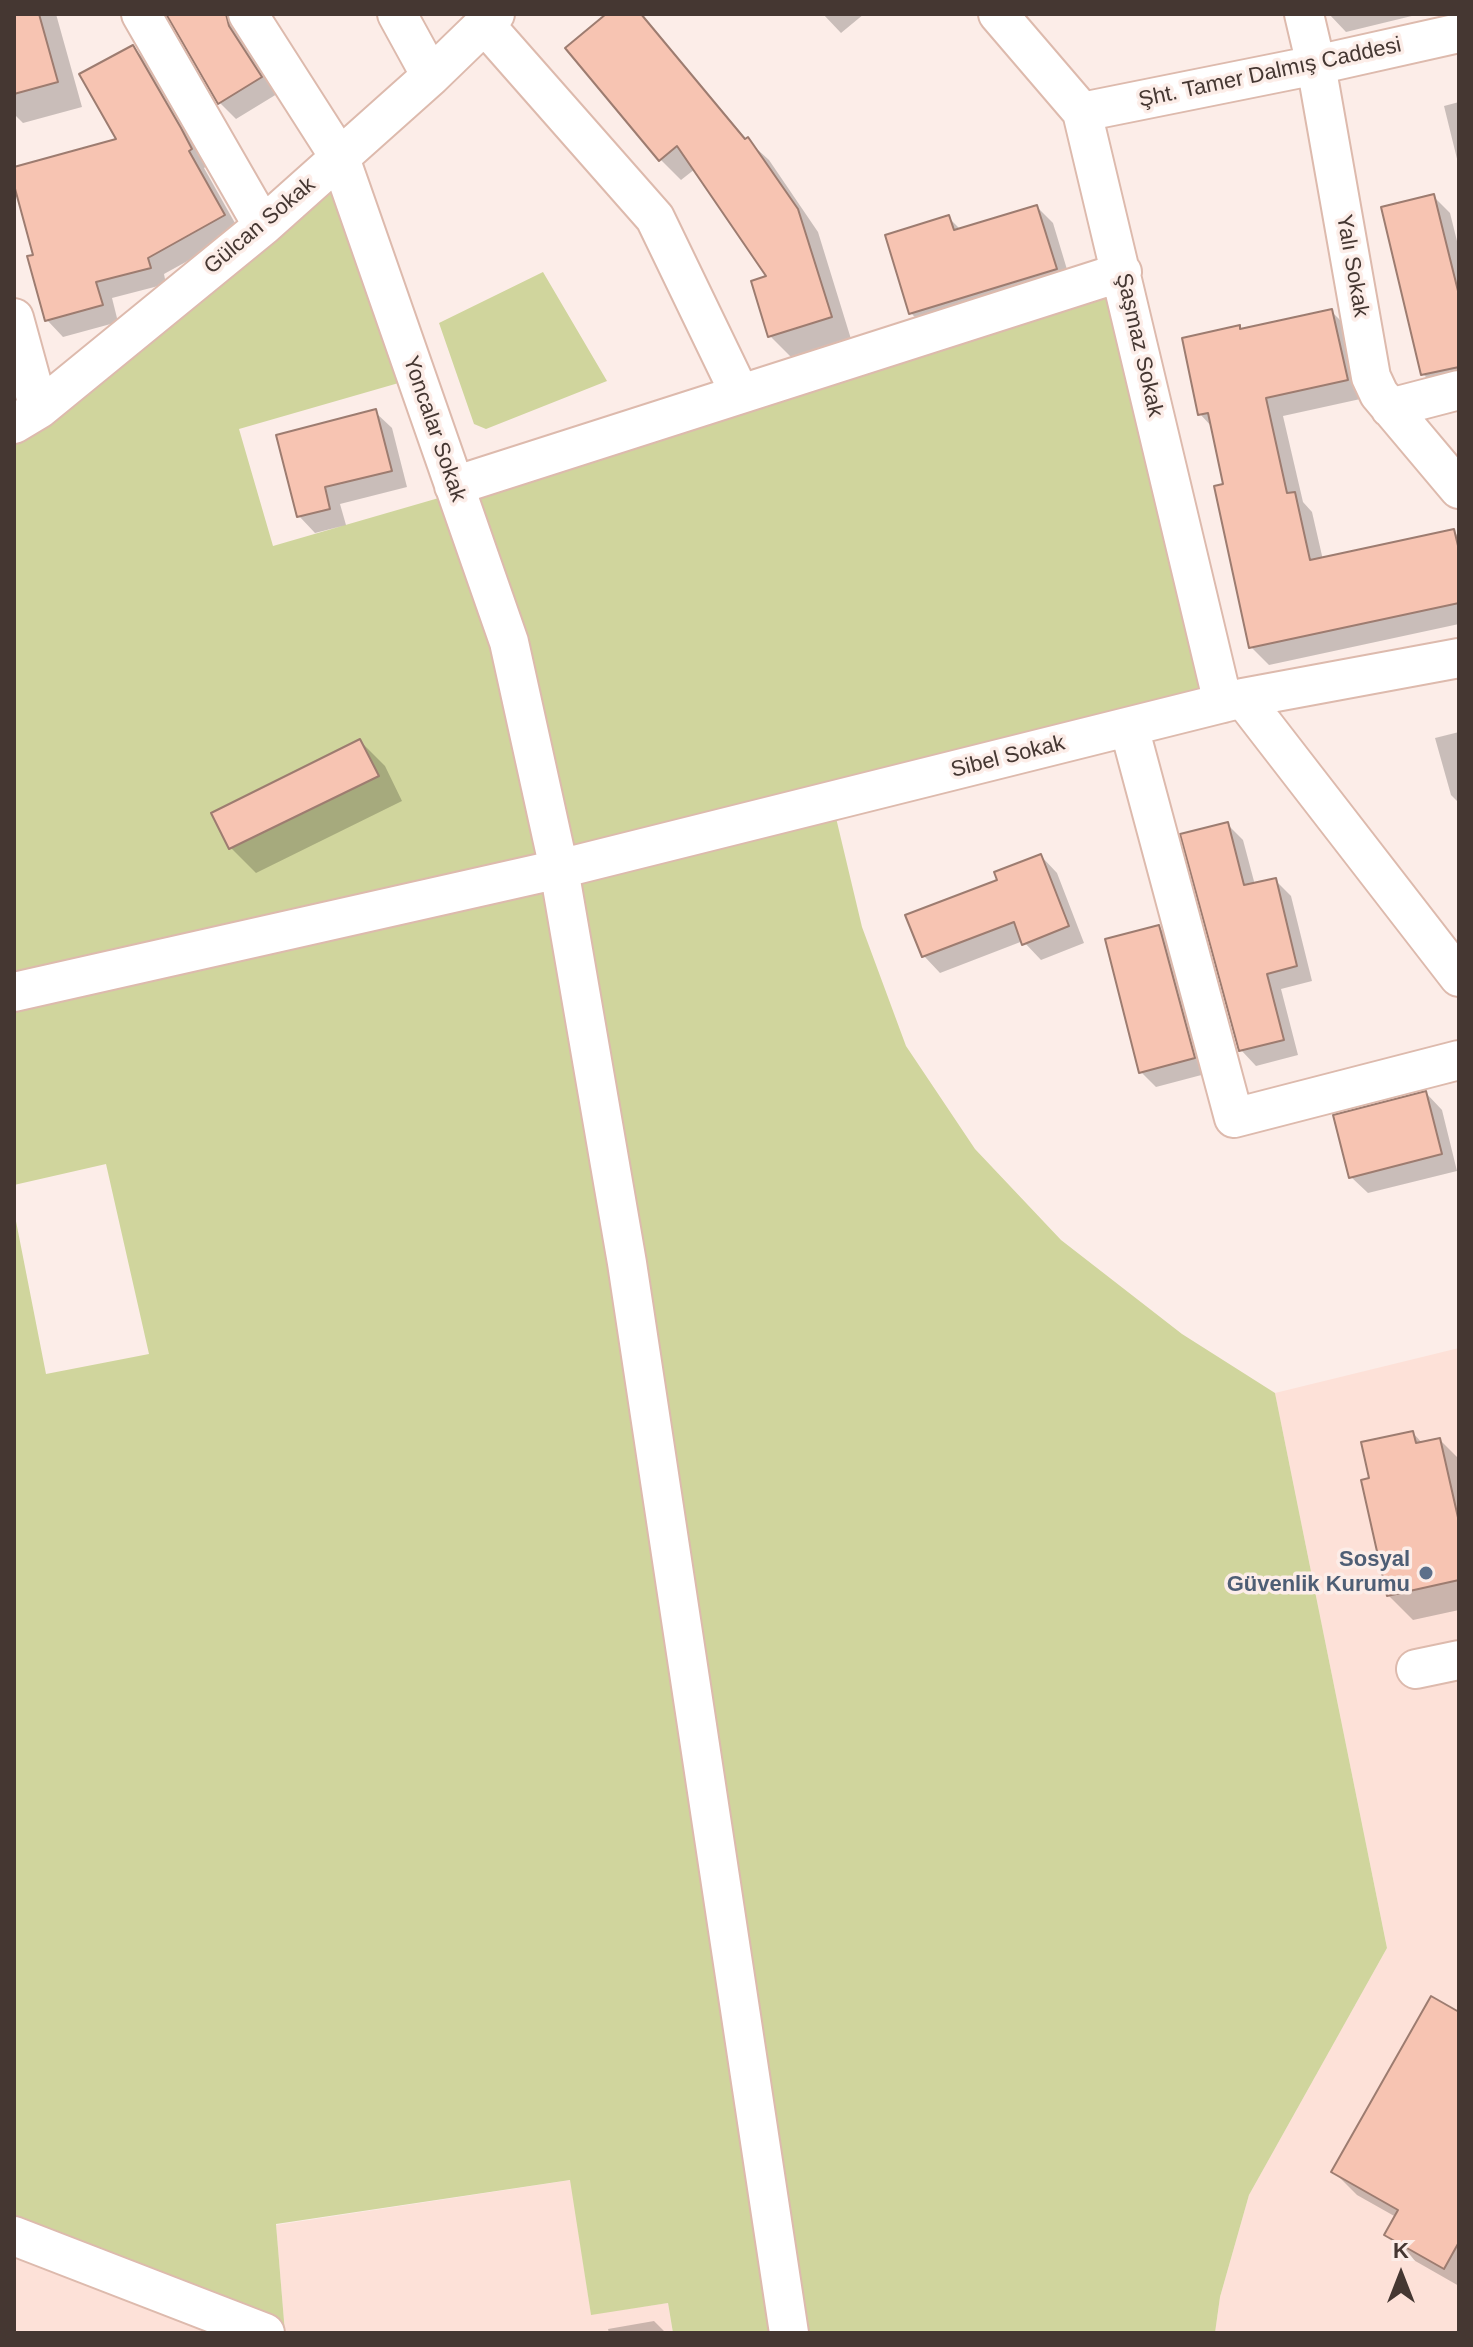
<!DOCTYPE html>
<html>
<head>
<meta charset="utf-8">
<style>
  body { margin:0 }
  #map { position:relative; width:1473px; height:2347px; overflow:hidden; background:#fcede8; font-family:Arial,sans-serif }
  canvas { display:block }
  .frame { position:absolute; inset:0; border:16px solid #453732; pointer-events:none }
  .north { position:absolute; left:1361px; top:2235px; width:80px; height:80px; -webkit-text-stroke:6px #fcede8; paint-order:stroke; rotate:0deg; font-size:22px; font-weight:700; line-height:32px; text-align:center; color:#453732 }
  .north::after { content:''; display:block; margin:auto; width:28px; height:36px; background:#453732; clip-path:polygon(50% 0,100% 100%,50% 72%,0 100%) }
</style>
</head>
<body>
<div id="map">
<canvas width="1473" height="2347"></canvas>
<div class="frame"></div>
<div class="north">K</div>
</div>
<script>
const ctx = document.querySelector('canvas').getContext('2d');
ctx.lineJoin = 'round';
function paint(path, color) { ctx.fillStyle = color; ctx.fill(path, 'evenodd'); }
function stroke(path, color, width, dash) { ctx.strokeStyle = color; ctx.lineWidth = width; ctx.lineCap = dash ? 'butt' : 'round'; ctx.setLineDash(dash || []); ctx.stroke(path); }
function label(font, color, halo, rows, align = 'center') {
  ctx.font = font + ' Arial,sans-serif'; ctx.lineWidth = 7; ctx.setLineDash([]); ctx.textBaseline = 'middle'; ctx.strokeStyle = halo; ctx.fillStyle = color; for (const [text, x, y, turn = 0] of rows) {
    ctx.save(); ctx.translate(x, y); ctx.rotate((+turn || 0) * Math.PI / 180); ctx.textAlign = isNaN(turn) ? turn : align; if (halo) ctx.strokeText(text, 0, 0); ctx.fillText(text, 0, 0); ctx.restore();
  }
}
const built = new Path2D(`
  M 1459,1348 L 1459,2333 L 1215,2333 L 1220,2297 L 1249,2195 L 1387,1948 L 1275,1393 Z
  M 571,2180 L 591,2314 L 668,2303 L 673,2333 L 285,2333 L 276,2225 Z
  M 14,2236 L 265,2333 L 14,2333 Z`);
const green = new Path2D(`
  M 340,158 L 416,378 L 239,429 L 273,546 L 456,493 L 1122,272 L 1223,703 L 832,801 L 862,927 L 906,1046 L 975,1149 L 1061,1240 L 1182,1334 L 1275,1393 L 1387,1948 L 1249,2195 L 1220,2297 L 1215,2333 L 673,2333 L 668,2303 L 591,2315 L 570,2180 L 276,2224 L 285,2333 L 265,2333 L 14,2236 L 14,1211 L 46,1374 L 149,1354 L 106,1164 L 14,1185 L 14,424 Z
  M 543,272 L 607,381 L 486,429 L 474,424 L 439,323 Z`);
const shadow = new Path2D(`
  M 14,14 L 56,14 L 82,107 L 23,123 L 14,114 Z
  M 169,14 L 228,14 L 277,94 L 236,119 L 220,103 Z
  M 609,14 L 641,14 L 747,140 L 769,160 L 818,232 L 851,339 L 791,357 L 770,336 L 769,277 L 695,169 L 681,180 L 660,159 Z
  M 823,14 L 864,14 L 841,33 Z
  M 1329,14 L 1420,14 L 1346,32 Z
  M 133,47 L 149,64 L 207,166 L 204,168 L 240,232 L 164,274 L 166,284 L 112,298 L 118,322 L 63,337 L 47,320 L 36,256 L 14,178 L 14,169 L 118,141 Z
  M 1459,102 L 1459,167 L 1444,106 Z
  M 1434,197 L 1450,213 L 1459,249 L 1459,386 L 1440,391 L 1423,374 Z
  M 1037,207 L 1053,223 L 1072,286 L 927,330 L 911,313 L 948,217 L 961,230 Z
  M 1331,311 L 1350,330 L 1365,398 L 1283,416 L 1303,502 L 1312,512 L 1323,560 L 1454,532 L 1459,537 L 1459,624 L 1269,665 L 1251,647 L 1225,486 L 1212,427 L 1200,414 L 1239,327 L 1242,331 Z
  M 375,412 L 392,428 L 407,487 L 340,504 L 346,525 L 315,533 L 299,516 Z
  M 1459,732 L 1459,803 L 1451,795 L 1435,738 Z
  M 360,741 L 385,766 L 402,801 L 256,873 L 231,848 L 214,814 Z
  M 1227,824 L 1243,840 L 1255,885 L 1275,880 L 1291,896 L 1312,981 L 1281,989 L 1298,1055 L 1256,1066 L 1241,1050 Z
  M 1041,856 L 1057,873 L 1084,943 L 1041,960 L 1023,941 L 940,973 L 924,956 L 1000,881 Z
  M 1159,927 L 1174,942 L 1209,1073 L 1156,1087 L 1141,1072 Z
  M 1426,1093 L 1442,1110 L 1457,1171 L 1368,1193 L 1351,1177 Z
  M 1413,1433 L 1423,1444 L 1440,1440 L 1459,1459 L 1459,1610 L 1413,1620 L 1388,1595 L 1371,1480 Z
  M 1459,2014 L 1459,2286 L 1410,2258 L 1386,2234 L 1396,2217 L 1357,2195 L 1333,2171 Z
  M 654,2321 L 666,2333 L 609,2333 L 608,2329 Z`);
const building = new Path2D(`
  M 14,14 L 39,14 L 58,82 L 14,94 Z
  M 166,14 L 226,14 L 229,26 L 262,77 L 218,104 Z
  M 606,14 L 641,14 L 745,139 L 748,137 L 798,209 L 832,317 L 768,337 L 751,281 L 766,276 L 677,146 L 659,161 L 565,48 Z
  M 133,45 L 181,128 L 192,149 L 189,151 L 225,215 L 148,258 L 151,268 L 96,282 L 103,305 L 45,321 L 27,256 L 33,255 L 14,185 L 14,167 L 116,139 L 79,74 Z
  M 1434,194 L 1459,295 L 1459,367 L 1421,375 L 1381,207 Z
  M 1037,205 L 1057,269 L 909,314 L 885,235 L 949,215 L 954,230 Z
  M 1332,309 L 1348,380 L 1266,398 L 1287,493 L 1295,492 L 1310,560 L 1454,529 L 1459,550 L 1459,603 L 1249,648 L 1214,486 L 1223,484 L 1208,413 L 1198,415 L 1182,338 L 1240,325 L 1240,329 Z
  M 376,409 L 392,471 L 325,487 L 330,509 L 297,517 L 276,435 Z
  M 360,739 L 379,776 L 229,849 L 211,813 Z
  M 1228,822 L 1244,885 L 1276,878 L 1297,966 L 1267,974 L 1284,1040 L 1239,1051 L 1180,834 Z
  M 1041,854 L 1069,926 L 1022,945 L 1014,922 L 922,957 L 905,915 L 997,880 L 994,872 Z
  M 1159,925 L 1195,1058 L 1139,1073 L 1105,939 Z
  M 1426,1091 L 1442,1154 L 1349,1178 L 1333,1115 Z
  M 1413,1431 L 1416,1443 L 1440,1438 L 1459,1522 L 1459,1580 L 1387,1596 L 1361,1480 L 1369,1478 L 1361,1442 Z
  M 1431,1996 L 1459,2012 L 1459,2242 L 1444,2269 L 1384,2235 L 1398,2210 L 1331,2172 Z`);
const minor = new Path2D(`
  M 141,14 L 263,226
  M 248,14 L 340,158 L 509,642 L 559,869 L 627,1263 L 789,2333
  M 397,14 L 431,76
  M 998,14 L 1082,112 L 1223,703
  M 1304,14 L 1316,65 L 1371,377 L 1379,394 L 1459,489
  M 485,25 L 655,218 L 740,394
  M 1082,112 L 1316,65 L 1459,33
  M 14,318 L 39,409
  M 1390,408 L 1459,390
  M 14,424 L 39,409 L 263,226 L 431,76 L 495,14
  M 454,486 L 1122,272
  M 1243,698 L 1459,977
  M 1129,727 L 1234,1118 L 1459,1060
  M 14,992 L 559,869 L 1243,698 L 1459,658
  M 1416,1669 L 1459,1660
  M 14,2236 L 265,2333`);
const markers = [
  [1426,1573,8,"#5c6f8a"]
];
const streetNames = [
  ["Şht. Tamer Dalmış Caddesi",1270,73,-12],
  ["Gülcan Sokak",260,226,-40],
  ["Yalı Sokak",1352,266,80],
  ["Şaşmaz Sokak",1139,345,77],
  ["Yoncalar Sokak",434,429,71],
  ["Sibel Sokak",1008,757,-14]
];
const serviceNames = [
  ["Sosyal",1410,1560],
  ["Güvenlik Kurumu",1410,1585]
];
paint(built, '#fde1d8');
paint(green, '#d0d59d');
paint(shadow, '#0003');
paint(building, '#f7c4b2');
stroke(building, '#9d7c70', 2);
stroke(minor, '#ddbaad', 42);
stroke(minor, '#fff', 38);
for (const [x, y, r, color] of markers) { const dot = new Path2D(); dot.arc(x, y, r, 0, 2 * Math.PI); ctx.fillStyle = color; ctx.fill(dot); stroke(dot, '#fcede8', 3); }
label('22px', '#453732', '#fcede8', streetNames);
label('bold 22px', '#4e5e75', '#fcede8', serviceNames, 'right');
</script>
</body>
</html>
